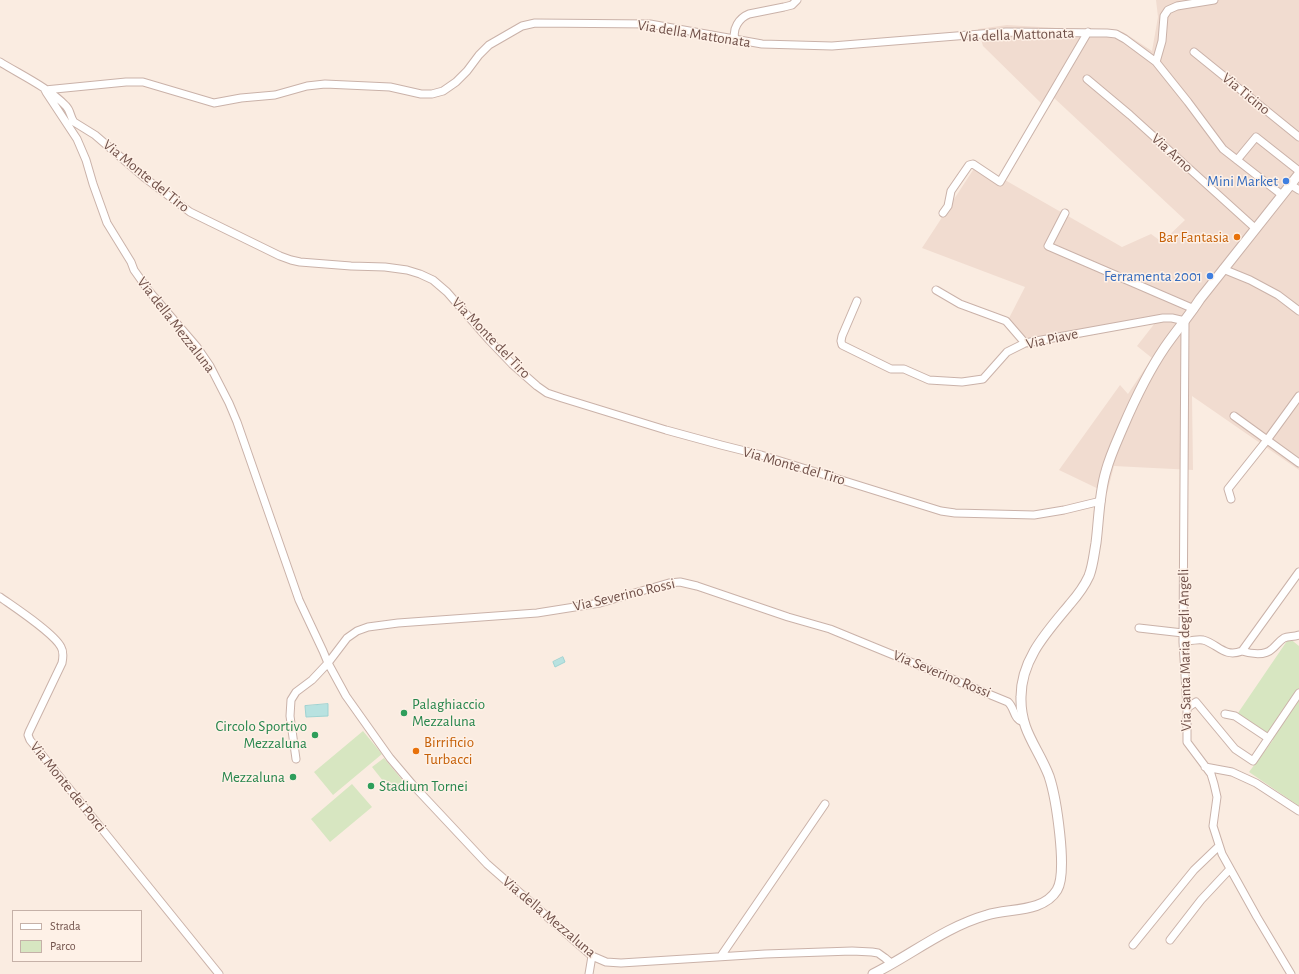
<!DOCTYPE html>
<html>
<head>
<meta charset="utf-8">
<style>
  body { margin:0 }
  #map { position:relative; width:1299px; height:974px; overflow:hidden; background:#faece1; font-family:"Alegreya Sans",sans-serif }
  canvas { display:block }
  .legend { position:absolute; left:12px; top:910px; width:130px; height:52px; box-sizing:border-box; background:#fef1e7; border:1px solid #c5b1a8; margin:0; padding:5px 7px; list-style:none; font-size:12px; color:#70514a }
  .legend li { display:flex; align-items:center; gap:8px; height:20px }
  .legend b { width:20px; border:1px solid #c5b1a8 }
</style>
</head>
<body>
<div id="map">
<canvas width="1299" height="974"></canvas>
<ul class="legend">
<li><b style="height:5px;background:#fff"></b>Strada</li>
<li><b style="height:11px;background:#d7e6c1"></b>Parco</li>
</ul>
</div>
<script>
const ctx = document.querySelector('canvas').getContext('2d');
ctx.lineJoin = 'round';
function paint(path, color) { ctx.fillStyle = color; ctx.fill(path, 'evenodd'); }
function stroke(path, color, width, dash) { ctx.strokeStyle = color; ctx.lineWidth = width; ctx.lineCap = dash ? 'butt' : 'round'; ctx.setLineDash(dash || []); ctx.stroke(path); }
function label(font, color, halo, rows, align = 'center') {
  ctx.font = font + ' "Alegreya Sans",sans-serif'; ctx.lineWidth = 3; ctx.setLineDash([]); ctx.textBaseline = 'middle'; ctx.strokeStyle = halo; ctx.fillStyle = color; for (const [text, x, y, turn = 0] of rows) {
    ctx.save(); ctx.translate(x, y); ctx.rotate((+turn || 0) * Math.PI / 180); ctx.textAlign = isNaN(turn) ? turn : align; if (halo) ctx.strokeText(text, 0, 0); ctx.fillText(text, 0, 0); ctx.restore();
  }
}
const residential = new Path2D(`
  M 1156,0 L 1299,0 L 1299,470 L 1192,396 L 1193,470 L 1114,466 L 1107,493 L 1059,470 L 1120,385 L 1128,394 L 1152,358 L 1137,346 L 1155,323 L 1027,348 L 1006,324 L 1025,287 L 922,248 L 977,164 L 1122,247 L 1151,234 L 1162,242 L 1185,220 L 1053,97 L 1044,106 L 983,46 L 978,29 L 1007,25 L 1123,32 L 1152,51 L 1158,17 Z`);
const green = new Path2D(`
  M 1289,638 L 1299,646 L 1299,806 L 1249,772 L 1273,740 L 1238,713 Z
  M 363,731 L 382,754 L 333,795 L 314,772 Z
  M 384,758 L 403,781 L 391,791 L 372,767 Z
  M 352,784 L 372,807 L 330,842 L 311,819 Z`);
const water = new Path2D(`
  M 563,657 L 565,662 L 555,667 L 553,662 Z
  M 328,704 L 328,716 L 306,717 L 305,706 Z`);
const minor = new Path2D(`
  M 735,39 C 732,29 739,18 749,14 L 784,7 L 792,5 L 797,0
  M 1194,52 L 1299,137
  M 0,62 C 21,75 49,88 66,106 C 71,111 70,117 74,122 L 95,135 L 145,178 L 190,212 L 280,256 L 291,260 L 300,262 L 351,266 L 385,267 L 407,270 L 420,274 L 433,280 L 447,292 L 489,340 L 512,364 L 537,386 L 547,393 L 562,398 L 666,430 L 721,445 L 761,455 L 941,511 L 955,513 L 1034,515 L 1064,510 L 1101,501
  M 1156,62 L 1162,41 L 1164,16 L 1168,10 L 1177,6 L 1214,0
  M 1087,79 L 1130,115 L 1256,229
  M 45,90 L 126,82 L 143,82 L 214,103 L 241,98 L 275,95 L 307,86 L 325,84 L 390,87 L 421,94 L 432,94 L 443,91 L 456,82 L 467,71 L 479,55 L 489,45 L 522,26 L 535,23 L 650,24 L 762,44 L 832,46 L 1006,32 L 1107,33 L 1116,34 L 1125,39 L 1156,62 L 1188,102 L 1223,149 L 1282,195
  M 46,92 L 77,139 L 86,160 L 93,184 L 107,223 L 131,262 L 134,270 L 149,291 L 197,347 L 210,366 L 229,403 L 237,422 L 299,600 L 323,651 L 328,663
  M 1237,160 L 1256,137 L 1299,171
  M 1291,185 L 1299,190
  M 943,213 L 948,206 L 951,191 L 969,165 L 973,164 L 1000,182 L 1088,32
  M 1065,213 L 1048,246 L 1194,309
  M 1223,269 L 1250,280 L 1278,295 L 1299,311
  M 936,290 L 960,304 L 1006,321 L 1025,343
  M 857,301 L 842,336 L 841,341 L 842,345 L 891,369 L 904,369 L 929,380 L 962,382 L 983,379 L 1007,352 L 1025,343 L 1163,318 L 1172,318 L 1185,321 L 1183,642 L 1187,708 L 1187,742 L 1211,774 L 1214,784 L 1217,797 L 1213,826 L 1222,854 L 1257,917 L 1291,974
  M 1234,416 L 1299,463
  M 1231,499 L 1228,489 L 1267,440 L 1299,396
  M 0,597 C 14,607 54,633 61,647 C 64,652 63,658 62,663 L 29,732 L 28,735 L 30,740 L 219,974
  M 1139,628 L 1183,633
  M 1183,642 C 1189,641 1197,639 1203,640 C 1218,644 1224,658 1242,651 L 1299,572
  M 1242,651 C 1251,654 1265,656 1272,649 C 1276,646 1279,641 1284,638 C 1288,636 1294,637 1299,635
  M 328,663 L 347,638 L 357,631 L 368,627 L 398,623 L 537,613 L 600,603 L 669,583 L 680,582 L 697,586 L 788,617 L 830,629 L 1008,702 C 1015,708 1013,719 1023,722
  M 1187,708 L 1196,702 L 1235,749 L 1253,761 L 1299,693
  M 1225,714 L 1235,716 L 1268,738
  M 296,759 L 290,716 L 291,700 L 296,692 L 312,680 L 328,663 L 346,696 L 390,758 L 412,784 L 487,864 L 592,956 L 606,962 L 621,963 L 765,954 L 852,951 L 872,952 L 878,953 L 885,958 L 892,964
  M 1205,767 L 1232,772 L 1256,783 L 1299,811
  M 1170,940 L 1201,900 L 1230,869
  M 1133,945 L 1194,870 L 1219,846
  M 721,956 L 825,804
  M 589,974 L 592,956`);
const tertiary = new Path2D(`
  M 873,974 C 911,955 945,927 987,915 C 1009,908 1043,913 1057,890 C 1068,872 1056,797 1049,776 C 1038,747 1020,731 1021,697 C 1021,659 1047,632 1070,604 C 1077,596 1084,587 1089,576 C 1093,566 1094,554 1096,543 C 1099,519 1099,494 1106,471 C 1110,456 1117,441 1123,427 C 1135,399 1148,372 1165,347 C 1176,331 1189,316 1200,299 L 1299,174`);
const markers = [
  [1286,181,4,"#3f7fe0"],
  [1237,237,4,"#e8710a"],
  [1210,276,4,"#3f7fe0"],
  [404,713,4,"#2e9e5b"],
  [315,735,4,"#2e9e5b"],
  [416,751,4,"#e8710a"],
  [293,777,4,"#2e9e5b"],
  [371,786,4,"#2e9e5b"]
];
const streetNames = [
  ["Via della Mattonata",694,34,9],
  ["Via della Mattonata",1017,35,-2],
  ["Via Ticino",1246,94,39],
  ["Via Arno",1172,153,42],
  ["Via Monte del Tiro",146,176,39],
  ["Via della Mezzaluna",176,325,52],
  ["Via Monte del Tiro",491,338,46],
  ["Via Piave",1052,339,-12],
  ["Via Monte del Tiro",794,466,16],
  ["Via Severino Rossi",624,595,-13],
  ["Via Santa Maria degli Angeli",1185,650,-91],
  ["Via Severino Rossi",942,674,22],
  ["Via Monte dei Porci",68,787,51],
  ["Via della Mezzaluna",549,917,40]
];
const shopNames = [
  ["Mini Market",1278,181],
  ["Ferramenta 2001",1202,276]
];
const foodNames = [
  ["Bar Fantasia",1229,237],
  ["Birrificio",424,742,"left"],
  ["Turbacci",424,759,"left"]
];
const leisureNames = [
  ["Palaghiaccio",412,704],
  ["Mezzaluna",412,721],
  ["Circolo Sportivo",307,726,"right"],
  ["Mezzaluna",307,743,"right"],
  ["Mezzaluna",285,777,"right"],
  ["Stadium Tornei",379,786]
];
paint(residential, '#f1dcd0');
paint(green, '#d7e6c1');
paint(water, '#b8e2e0');
stroke(water, '#9fd3d2', 1);
stroke(minor, '#cab2a9', 9);
stroke(tertiary, '#cab2a9', 11);
stroke(minor, '#fff', 7);
stroke(tertiary, '#fff', 9);
for (const [x, y, r, color] of markers) { const dot = new Path2D(); dot.arc(x, y, r, 0, 2 * Math.PI); ctx.fillStyle = color; ctx.fill(dot); stroke(dot, '#fef1e7', 1.5); }
label('15px', '#70514a', '#fef1e7', streetNames);
label('15px', '#366cbe', '#fef1e7', shopNames, 'right');
label('15px', '#c56008', '#fef1e7', foodNames, 'right');
label('15px', '#27864d', '#fef1e7', leisureNames, 'left');
</script>
</body>
</html>
